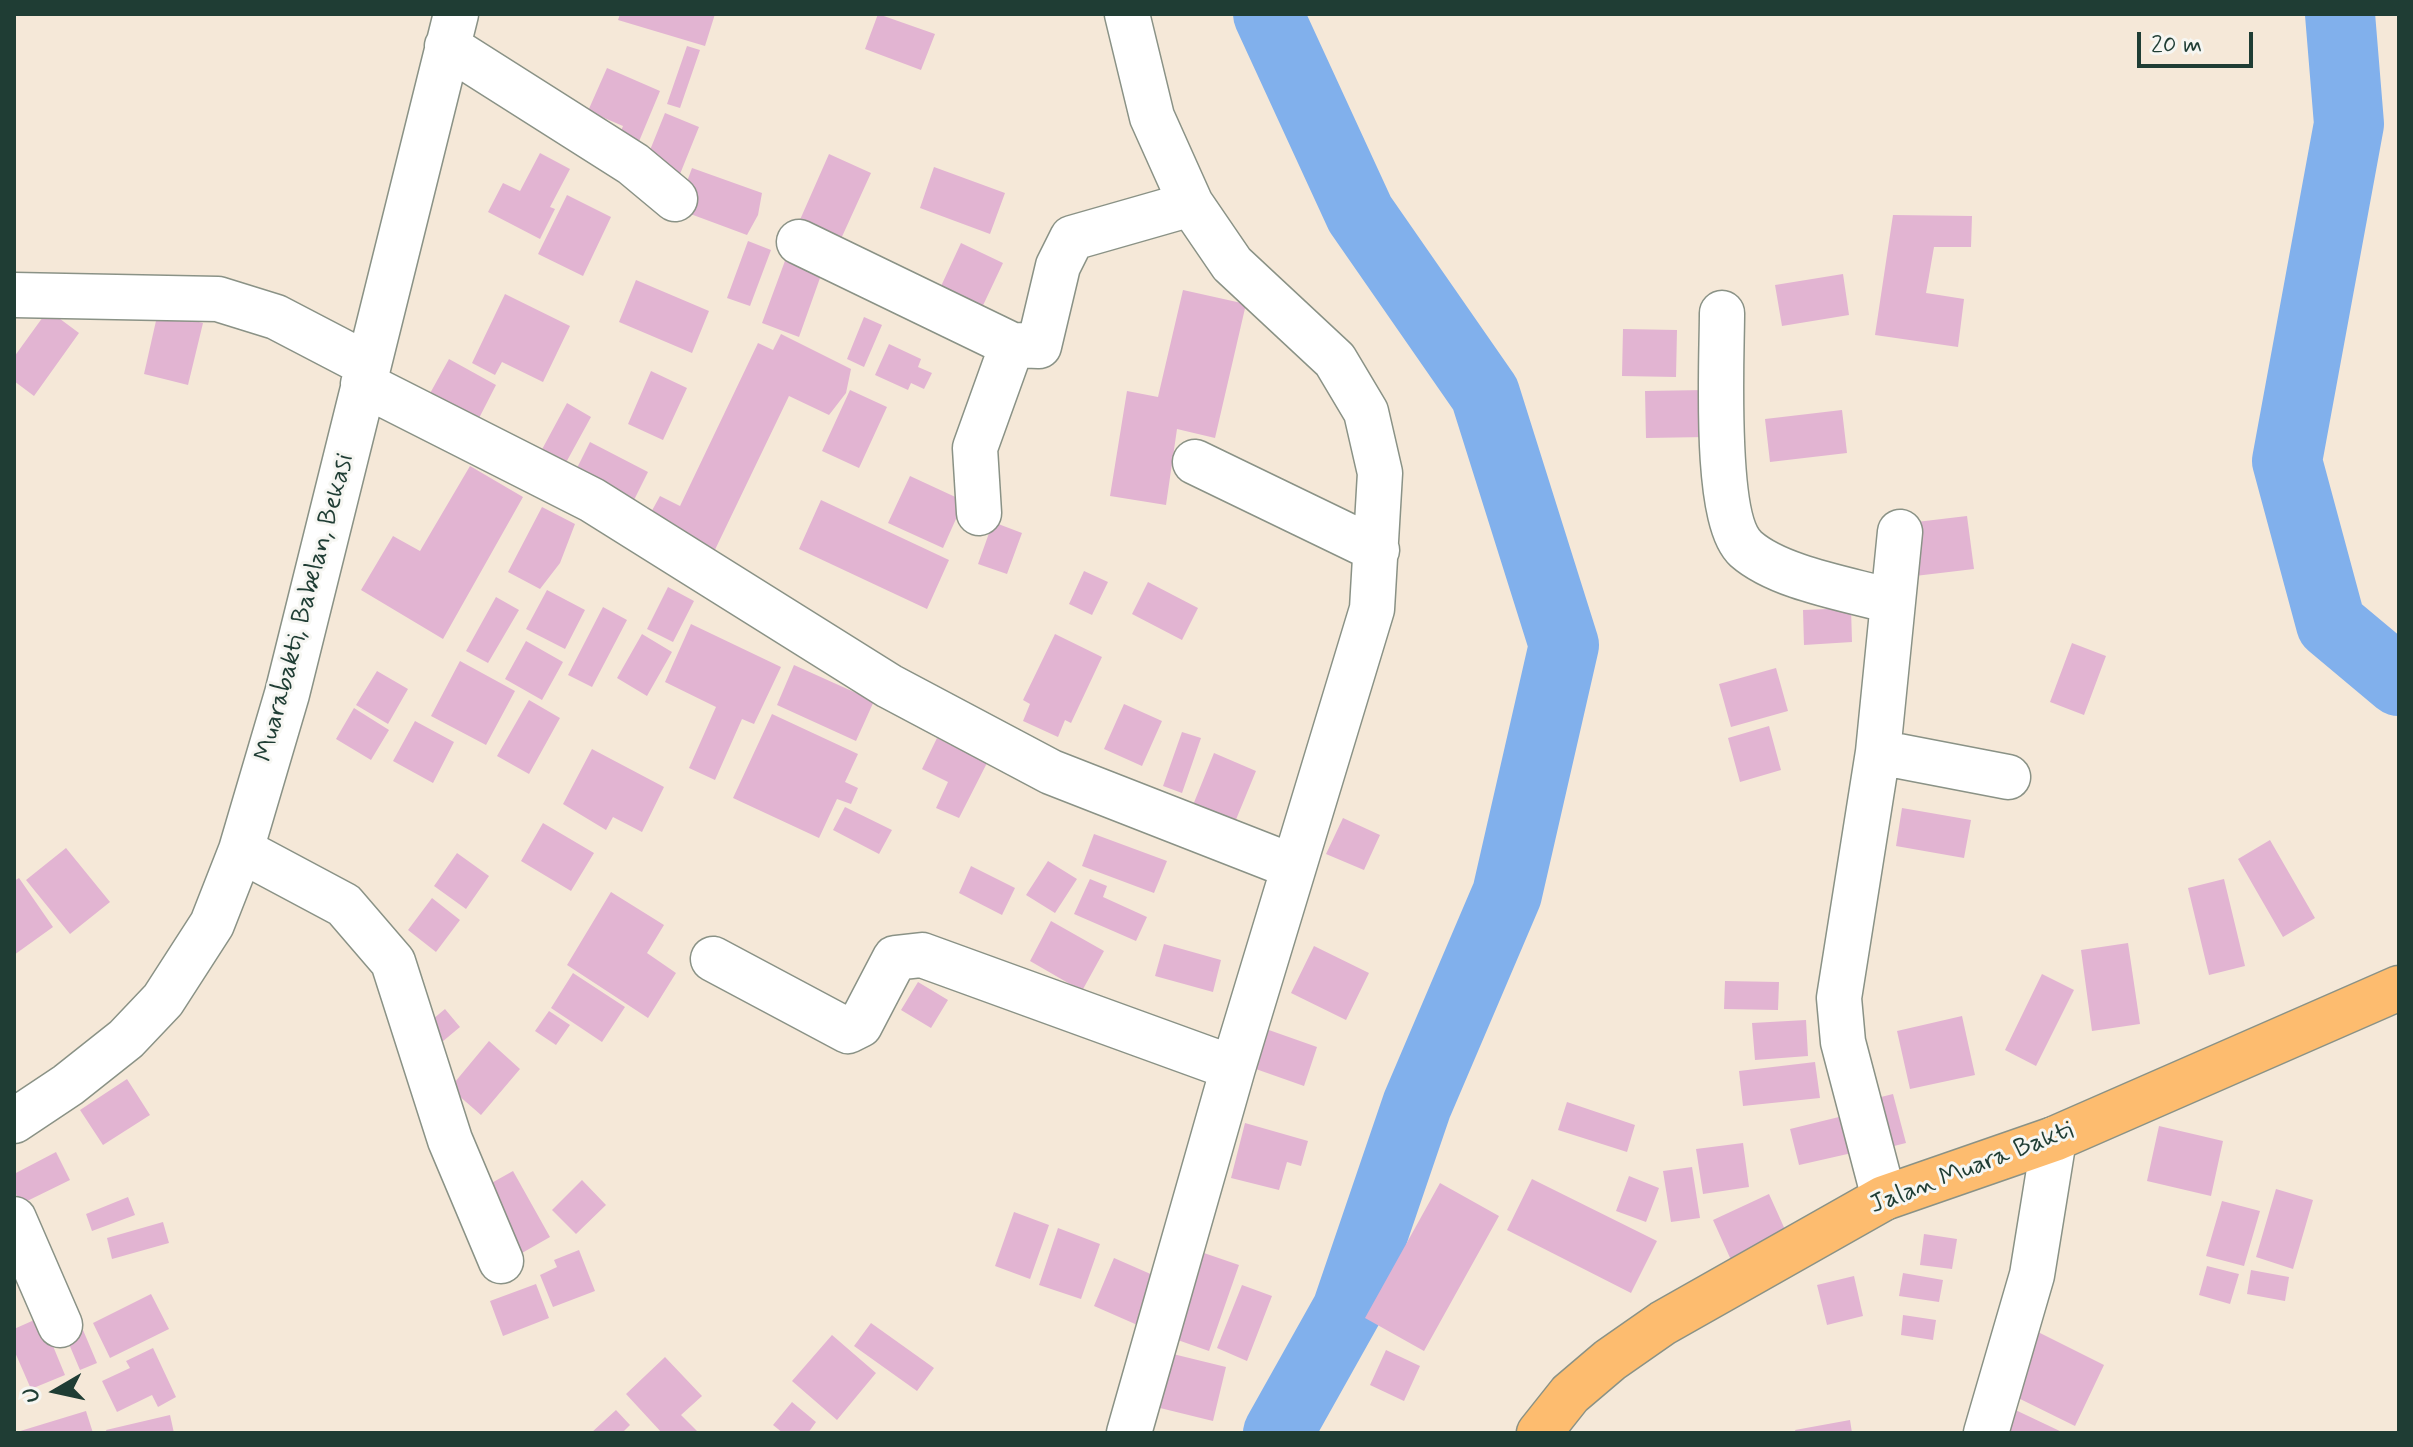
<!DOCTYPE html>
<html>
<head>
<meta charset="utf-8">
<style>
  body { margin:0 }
  #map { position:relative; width:2413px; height:1447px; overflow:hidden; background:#f5e8d8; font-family:Mynerve,sans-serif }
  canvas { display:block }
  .frame { position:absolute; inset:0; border:16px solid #1f3d34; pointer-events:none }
  .north { position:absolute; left:16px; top:1351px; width:80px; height:80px; -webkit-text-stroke:6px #f6f6f2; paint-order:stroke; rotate:261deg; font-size:22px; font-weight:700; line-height:32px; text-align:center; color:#1f3d34 }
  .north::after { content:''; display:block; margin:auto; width:28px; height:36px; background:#1f3d34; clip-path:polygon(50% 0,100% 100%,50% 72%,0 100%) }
  .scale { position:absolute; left:2137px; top:32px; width:116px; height:36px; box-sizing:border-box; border:4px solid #1f3d34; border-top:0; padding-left:10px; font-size:24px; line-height:28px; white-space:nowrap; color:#1f3d34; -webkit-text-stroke:6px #f6f6f2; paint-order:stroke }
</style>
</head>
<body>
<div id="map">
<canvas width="2413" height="1447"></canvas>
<div class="frame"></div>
<div class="north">U</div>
<div class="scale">20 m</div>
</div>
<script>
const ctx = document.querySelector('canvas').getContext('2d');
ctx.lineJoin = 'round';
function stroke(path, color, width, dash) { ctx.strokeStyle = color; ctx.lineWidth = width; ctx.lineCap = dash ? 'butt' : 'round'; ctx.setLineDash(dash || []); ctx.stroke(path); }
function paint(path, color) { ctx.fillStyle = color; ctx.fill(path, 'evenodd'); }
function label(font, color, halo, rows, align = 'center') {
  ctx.font = font + ' Mynerve,sans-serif'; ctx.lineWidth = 6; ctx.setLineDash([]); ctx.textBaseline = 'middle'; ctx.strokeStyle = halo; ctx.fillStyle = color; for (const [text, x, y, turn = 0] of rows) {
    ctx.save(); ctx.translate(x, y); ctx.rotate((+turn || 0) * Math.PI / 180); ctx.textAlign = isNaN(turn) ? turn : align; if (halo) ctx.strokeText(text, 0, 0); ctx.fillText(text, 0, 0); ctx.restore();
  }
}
const river = new Path2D(`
  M 1268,14 L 1360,214 L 1485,394 L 1564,645 L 1507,894 L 1417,1105 L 1347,1310 L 1278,1433
  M 2340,14 L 2349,124 L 2287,461 L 2331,624 L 2399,681`);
const building = new Path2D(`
  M 620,14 L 715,14 L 705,46 L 618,20 Z
  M 878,14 L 935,34 L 921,70 L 865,49 Z
  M 687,46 L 700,50 L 680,108 L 667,104 Z
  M 607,68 L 660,91 L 635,151 L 616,143 L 623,126 L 588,111 Z
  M 665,113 L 699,127 L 678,179 L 644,165 Z
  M 540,153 L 570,169 L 550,207 L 555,209 L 540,239 L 488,212 L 503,183 L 520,191 Z
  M 829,154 L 871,173 L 840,241 L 799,222 Z
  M 934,167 L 1005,193 L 990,234 L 920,208 Z
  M 692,168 L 762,193 L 758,215 L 747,235 L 677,209 Z
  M 567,195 L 611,217 L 583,276 L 538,254 Z
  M 1893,215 L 1972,216 L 1971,247 L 1934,247 L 1926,293 L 1964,299 L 1958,347 L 1875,335 Z
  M 748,241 L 771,250 L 750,306 L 727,298 Z
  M 961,243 L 1003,263 L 978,316 L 936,297 Z
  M 789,250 L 825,264 L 799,337 L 762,323 Z
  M 1843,274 L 1849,315 L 1782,326 L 1775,285 Z
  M 636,280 L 709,311 L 692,353 L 619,322 Z
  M 1183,290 L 1246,304 L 1215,438 L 1177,429 L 1166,505 L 1110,496 L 1127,391 L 1158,397 Z
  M 505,294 L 570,326 L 543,382 L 502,362 L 495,375 L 472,363 Z
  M 48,310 L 79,333 L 34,396 L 14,381 L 14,357 Z
  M 158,312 L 203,323 L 188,385 L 144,374 Z
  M 864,317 L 882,325 L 864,367 L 847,359 Z
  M 1623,329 L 1677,330 L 1676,377 L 1622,376 Z
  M 781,334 L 851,369 L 846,393 L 829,415 L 789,396 L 711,558 L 649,516 L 660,496 L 680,506 L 758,343 L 773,350 Z
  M 889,344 L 921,359 L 918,367 L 932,373 L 924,389 L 911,383 L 908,390 L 875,375 Z
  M 449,359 L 496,385 L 476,424 L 428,397 Z
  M 651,371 L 687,388 L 663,440 L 628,424 Z
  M 850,390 L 887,407 L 859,468 L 822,451 Z
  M 1706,390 L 1706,437 L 1646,438 L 1645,391 Z
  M 567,403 L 591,417 L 563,468 L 539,455 Z
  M 1842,410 L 1847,453 L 1770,462 L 1765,419 Z
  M 590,442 L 648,472 L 631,506 L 573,476 Z
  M 470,466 L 523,497 L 443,639 L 361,590 L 393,536 L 420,551 Z
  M 910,476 L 964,501 L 943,548 L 888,523 Z
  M 821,500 L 949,560 L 927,609 L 799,549 Z
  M 542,507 L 575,524 L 560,563 L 540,589 L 508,572 Z
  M 1967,516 L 1974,569 L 1915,576 L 1908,523 Z
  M 993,522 L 1022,533 L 1007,574 L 978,564 Z
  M 1084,571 L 1108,582 L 1092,615 L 1069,604 Z
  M 1148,582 L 1198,608 L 1182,640 L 1132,614 Z
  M 668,587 L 694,601 L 673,642 L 647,629 Z
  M 547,590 L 585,610 L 565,649 L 526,629 Z
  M 496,597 L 519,610 L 488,663 L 466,651 Z
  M 603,607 L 627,620 L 592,687 L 568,675 Z
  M 1851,608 L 1852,642 L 1804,645 L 1803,610 Z
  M 691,624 L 781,667 L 754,724 L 742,719 L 715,780 L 689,768 L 716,707 L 665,682 Z
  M 642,634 L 672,652 L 647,696 L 617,678 Z
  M 1055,634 L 1102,657 L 1071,723 L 1065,720 L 1058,737 L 1023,721 L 1030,704 L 1023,700 Z
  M 526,641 L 563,662 L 542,700 L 505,679 Z
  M 2072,643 L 2106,656 L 2084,715 L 2050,702 Z
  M 460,661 L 515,691 L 486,745 L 431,716 Z
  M 794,665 L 874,701 L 856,741 L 777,705 Z
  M 1776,668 L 1788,711 L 1731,727 L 1719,684 Z
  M 377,671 L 408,689 L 388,724 L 356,705 Z
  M 529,700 L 560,718 L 529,774 L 497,756 Z
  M 1124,704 L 1162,721 L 1142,766 L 1104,749 Z
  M 354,708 L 389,730 L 371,760 L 336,739 Z
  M 772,714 L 858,754 L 845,782 L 858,788 L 851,804 L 837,799 L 819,838 L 733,798 Z
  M 415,721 L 454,742 L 433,783 L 393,761 Z
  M 1769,726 L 1781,770 L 1740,782 L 1728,738 Z
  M 1182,732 L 1201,738 L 1182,793 L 1163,786 Z
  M 937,738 L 987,763 L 959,818 L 936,808 L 948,782 L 922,769 Z
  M 592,749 L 664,787 L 642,832 L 613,817 L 606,830 L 563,804 Z
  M 1214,753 L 1256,771 L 1235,822 L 1193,805 Z
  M 845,807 L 892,830 L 879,854 L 833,830 Z
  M 1902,808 L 1971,820 L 1964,858 L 1896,846 Z
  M 1343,818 L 1380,835 L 1364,870 L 1326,854 Z
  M 543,823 L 594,853 L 571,891 L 521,861 Z
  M 1094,834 L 1167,861 L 1154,893 L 1082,866 Z
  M 2270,840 L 2315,918 L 2283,937 L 2238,859 Z
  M 66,848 L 110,902 L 70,934 L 26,880 Z
  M 457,853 L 489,876 L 466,909 L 434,886 Z
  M 1048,861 L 1077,879 L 1055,913 L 1026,895 Z
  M 971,866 L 1015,888 L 1002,915 L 959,893 Z
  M 19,878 L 53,927 L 14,955 L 14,881 Z
  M 1090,879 L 1107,886 L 1103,897 L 1147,917 L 1136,941 L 1074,914 Z
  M 2224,879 L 2245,966 L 2209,975 L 2188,888 Z
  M 611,892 L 664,925 L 647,953 L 676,973 L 648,1018 L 567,965 Z
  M 432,898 L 460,920 L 436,952 L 408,930 Z
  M 1051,921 L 1104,951 L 1082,991 L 1030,961 Z
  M 2128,943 L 2140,1024 L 2092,1031 L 2081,950 Z
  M 1164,944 L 1221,960 L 1213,992 L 1155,976 Z
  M 1314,946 L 1369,973 L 1346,1020 L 1291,993 Z
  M 573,973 L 625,1007 L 602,1042 L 551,1008 Z
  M 2042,974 L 2074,990 L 2036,1066 L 2005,1050 Z
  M 1725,981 L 1779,982 L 1778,1010 L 1724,1009 Z
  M 918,982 L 948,1000 L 931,1028 L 901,1010 Z
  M 445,1009 L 460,1027 L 436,1047 L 421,1029 Z
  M 549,1011 L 570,1025 L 556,1045 L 535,1031 Z
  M 1962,1016 L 1975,1075 L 1910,1089 L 1897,1031 Z
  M 1806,1020 L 1808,1056 L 1755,1060 L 1752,1023 Z
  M 1266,1029 L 1317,1047 L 1304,1086 L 1253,1068 Z
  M 489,1041 L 520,1069 L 481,1115 L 450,1088 Z
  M 1815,1062 L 1820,1098 L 1743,1106 L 1739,1071 Z
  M 127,1079 L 150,1115 L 103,1145 L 80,1110 Z
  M 1893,1094 L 1906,1143 L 1882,1149 L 1869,1100 Z
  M 1567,1102 L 1635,1125 L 1627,1152 L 1558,1130 Z
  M 1843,1116 L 1852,1153 L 1799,1165 L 1790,1129 Z
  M 1245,1123 L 1308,1141 L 1301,1166 L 1287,1162 L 1279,1190 L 1231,1178 Z
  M 2159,1126 L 2223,1141 L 2211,1196 L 2147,1181 Z
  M 1743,1143 L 1749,1187 L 1703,1194 L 1696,1149 Z
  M 56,1152 L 70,1180 L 21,1204 L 14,1190 L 14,1174 Z
  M 1692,1167 L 1700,1218 L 1671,1222 L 1663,1171 Z
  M 513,1171 L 550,1237 L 515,1257 L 479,1190 Z
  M 1629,1176 L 1659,1188 L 1646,1222 L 1616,1211 Z
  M 1532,1179 L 1657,1241 L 1631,1293 L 1507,1230 Z
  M 582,1180 L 606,1205 L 576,1234 L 552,1210 Z
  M 1440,1183 L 1499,1216 L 1424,1351 L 1365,1318 Z
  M 2276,1189 L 2313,1200 L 2293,1269 L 2256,1257 Z
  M 1769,1194 L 1787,1234 L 1731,1260 L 1713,1220 Z
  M 128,1197 L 135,1215 L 92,1231 L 86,1214 Z
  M 2222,1201 L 2260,1211 L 2244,1266 L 2206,1256 Z
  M 1014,1212 L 1049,1225 L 1030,1279 L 995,1266 Z
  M 163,1222 L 169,1243 L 112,1259 L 107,1238 Z
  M 1058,1228 L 1100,1244 L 1081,1299 L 1039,1285 Z
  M 1924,1234 L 1957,1239 L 1952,1269 L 1920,1265 Z
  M 579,1250 L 595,1291 L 553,1307 L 540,1275 L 557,1267 L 554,1260 Z
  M 1201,1252 L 1239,1265 L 1209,1351 L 1172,1338 Z
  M 1114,1258 L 1162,1279 L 1142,1327 L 1094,1306 Z
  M 2207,1266 L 2239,1274 L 2230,1304 L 2199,1295 Z
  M 2251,1270 L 2289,1277 L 2285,1301 L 2247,1294 Z
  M 1903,1273 L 1943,1280 L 1939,1302 L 1899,1296 Z
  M 1854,1276 L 1863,1316 L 1827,1325 L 1817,1285 Z
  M 536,1284 L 549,1318 L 503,1336 L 490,1301 Z
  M 1242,1285 L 1272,1296 L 1247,1361 L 1217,1348 Z
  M 151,1294 L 169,1329 L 110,1358 L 93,1323 Z
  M 1903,1315 L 1936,1320 L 1933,1340 L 1901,1335 Z
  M 41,1317 L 65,1375 L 31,1389 L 14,1350 L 14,1329 Z
  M 871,1323 L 934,1368 L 917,1391 L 854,1346 Z
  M 83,1330 L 97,1363 L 80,1370 L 66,1337 Z
  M 2038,1332 L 2104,1365 L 2075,1426 L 2008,1393 Z
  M 832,1335 L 876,1373 L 837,1420 L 792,1381 Z
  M 153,1348 L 176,1397 L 158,1407 L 152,1395 L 117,1412 L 102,1381 L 130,1368 L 126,1361 Z
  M 1386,1350 L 1420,1366 L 1404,1401 L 1370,1385 Z
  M 1173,1354 L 1226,1367 L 1213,1421 L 1160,1408 Z
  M 665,1357 L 702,1396 L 681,1415 L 699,1433 L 662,1433 L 626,1394 Z
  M 792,1402 L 816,1422 L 808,1433 L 783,1433 L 773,1425 Z
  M 2007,1406 L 2064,1433 L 2000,1433 Z
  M 616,1410 L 630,1425 L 622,1433 L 591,1433 Z
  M 86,1411 L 93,1433 L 17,1433 L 17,1432 Z
  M 170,1415 L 174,1433 L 107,1433 L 106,1430 Z
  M 1850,1420 L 1852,1433 L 1796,1433 L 1795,1430 Z`);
const minor = new Path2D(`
  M 1127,14 L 1152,117 L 1191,204 L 1232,264 L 1335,360 L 1366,412 L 1380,473 L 1372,609 L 1233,1068 L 1129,1433
  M 447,46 L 633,164 L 675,199
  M 799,242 L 1012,345 L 1039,346 L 1058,266 L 1072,238 L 1191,204
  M 14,295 L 218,299 L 276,317 L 368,365
  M 1722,313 C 1722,360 1713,519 1746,549 C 1779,578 1848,589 1890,601
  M 363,384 L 592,500 L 889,686 L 1051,772 L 1294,867
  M 1195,462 L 1377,550
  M 979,513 L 975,448 L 1012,345
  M 1878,752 L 2008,777
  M 241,850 L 344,905 L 393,962 L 450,1140 L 501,1261
  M 713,959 L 848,1031 L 860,1025 L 895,958 L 922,955 L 1233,1068
  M 14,1121 L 68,1085 L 126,1039 L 163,1000 L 212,924 L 241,850 L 287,694 L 456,14
  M 1884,1198 L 1843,1042 L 1839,998 L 1878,752 L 1900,532
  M 14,1219 L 60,1325
  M 1986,1433 L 2032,1275 L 2054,1139`);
const major = new Path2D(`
  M 1539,1433 L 1570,1394 L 1610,1360 L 1663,1323 L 1884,1198 L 2054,1139 L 2399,988`);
const streetNames = [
  ["Muarabakti, Babelan, Bekasi",306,608,-75],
  ["Jalan Muara Bakti",1972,1169,-21]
];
stroke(river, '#81b0ec', 70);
paint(building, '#e2b4d2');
stroke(minor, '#8a9286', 47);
stroke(major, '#8a9286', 47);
stroke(minor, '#fff', 44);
stroke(major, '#fdbc6f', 44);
label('26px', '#1f3d34', '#f6f6f2', streetNames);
</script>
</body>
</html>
